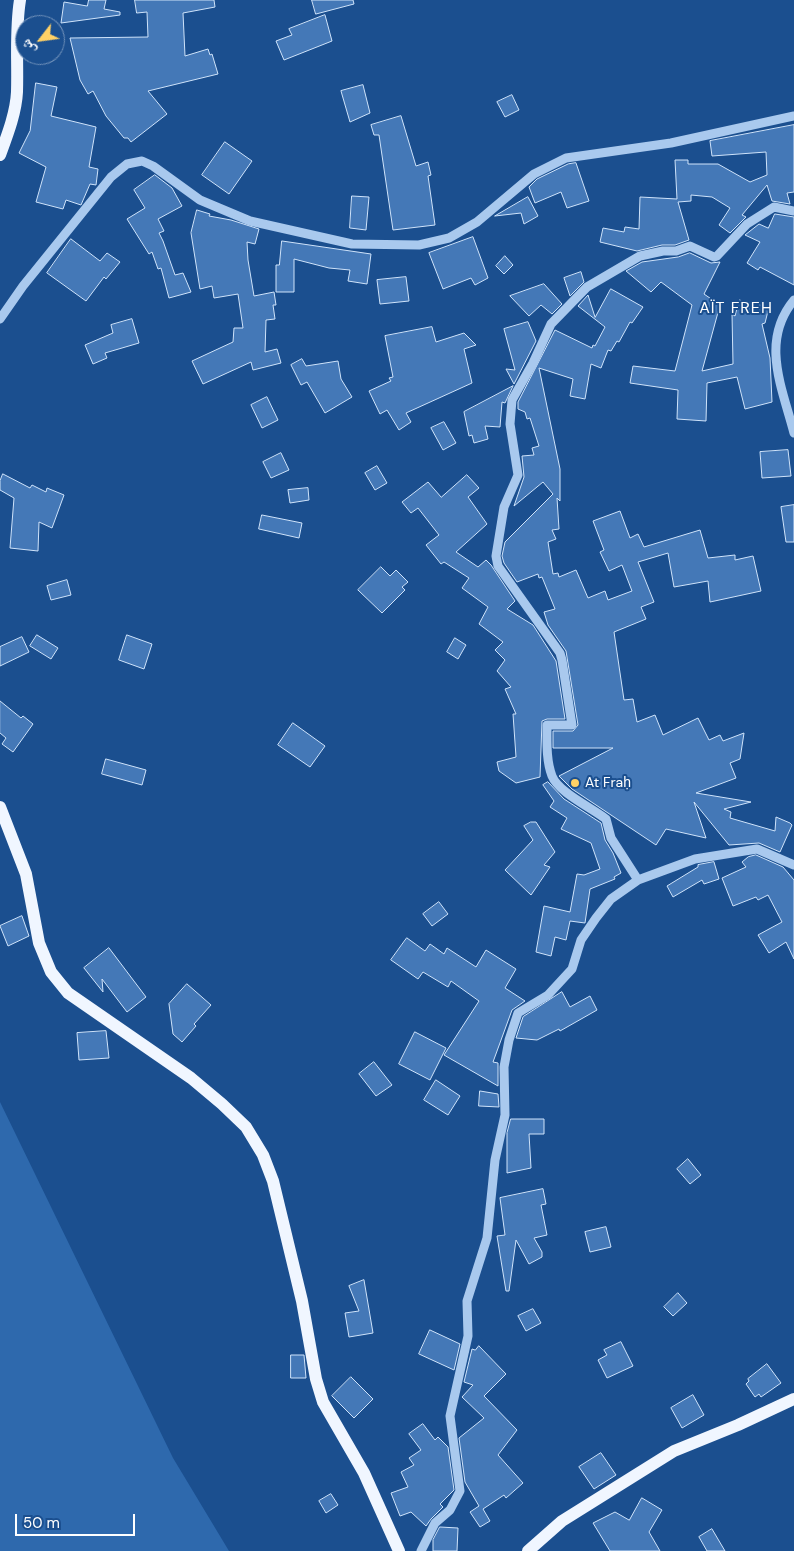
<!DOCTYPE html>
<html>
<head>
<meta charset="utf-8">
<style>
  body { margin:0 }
  #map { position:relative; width:794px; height:1551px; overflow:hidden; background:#1b4f8f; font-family:"DM Sans","Noto Naskh Arabic",sans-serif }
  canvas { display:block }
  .north { position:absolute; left:15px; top:15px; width:50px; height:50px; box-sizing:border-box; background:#1b4f8f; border:1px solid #7695bc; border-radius:50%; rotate:240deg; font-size:14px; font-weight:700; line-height:20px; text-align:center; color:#fff }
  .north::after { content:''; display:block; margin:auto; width:18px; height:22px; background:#ffd166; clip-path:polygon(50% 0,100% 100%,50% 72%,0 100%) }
  .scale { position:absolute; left:15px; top:1514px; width:120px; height:22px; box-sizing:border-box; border:2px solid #fff; border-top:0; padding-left:6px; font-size:15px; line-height:18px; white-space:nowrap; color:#fff; -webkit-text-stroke:4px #1b4f8f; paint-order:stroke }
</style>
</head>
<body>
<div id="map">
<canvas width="794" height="1551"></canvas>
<div class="north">ش</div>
<div class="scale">50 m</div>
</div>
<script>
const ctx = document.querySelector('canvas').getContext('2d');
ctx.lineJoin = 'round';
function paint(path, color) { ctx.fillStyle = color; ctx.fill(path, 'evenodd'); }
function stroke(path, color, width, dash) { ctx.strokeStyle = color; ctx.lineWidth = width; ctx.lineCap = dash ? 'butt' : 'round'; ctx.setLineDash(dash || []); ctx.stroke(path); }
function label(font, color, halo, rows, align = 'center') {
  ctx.font = font + ' "DM Sans",sans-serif'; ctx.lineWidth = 4; ctx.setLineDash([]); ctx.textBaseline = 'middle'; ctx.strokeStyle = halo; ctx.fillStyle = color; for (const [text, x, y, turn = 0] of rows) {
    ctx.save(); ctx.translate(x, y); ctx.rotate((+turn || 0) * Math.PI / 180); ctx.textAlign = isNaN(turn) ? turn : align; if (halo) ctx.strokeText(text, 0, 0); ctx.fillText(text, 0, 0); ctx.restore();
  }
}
const green = new Path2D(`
  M 0,1102 L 173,1458 L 229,1551 L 0,1551 Z`);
const building = new Path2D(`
  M 89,0 L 106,0 L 104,9 L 120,12 L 120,15 L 61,23 L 64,2 L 87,6 Z
  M 135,0 L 214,0 L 215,7 L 183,13 L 185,56 L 208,49 L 210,55 L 212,54 L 218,74 L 148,91 L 167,114 L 131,142 L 128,138 L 124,138 L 106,116 L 93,91 L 88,94 L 80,80 L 70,38 L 148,37 L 147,12 L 137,13 Z
  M 312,0 L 353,0 L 354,4 L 316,14 Z
  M 325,15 L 332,41 L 284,60 L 276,41 L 292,35 L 289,29 Z
  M 36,83 L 57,87 L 51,116 L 96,127 L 89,167 L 98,169 L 96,185 L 90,184 L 81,205 L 66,200 L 63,209 L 36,202 L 46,167 L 19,153 L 30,131 Z
  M 363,85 L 370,113 L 350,122 L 341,91 Z
  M 512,95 L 519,110 L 505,117 L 497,102 Z
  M 401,116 L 416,166 L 428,162 L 431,175 L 428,176 L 435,225 L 393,230 L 379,135 L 374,135 L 371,125 Z
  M 794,125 L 794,192 L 787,193 L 790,204 L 772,201 L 767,185 L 742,215 L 746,217 L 730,233 L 719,225 L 730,208 L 712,197 L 691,195 L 691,201 L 678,202 L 689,240 L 675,245 L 662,245 L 637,251 L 600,242 L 603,228 L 624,232 L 625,227 L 639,229 L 640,197 L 677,199 L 675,160 L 688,160 L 688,164 L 718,164 L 750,182 L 767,175 L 766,152 L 712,156 L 710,141 Z
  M 225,142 L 252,161 L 229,194 L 202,175 Z
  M 576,163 L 589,201 L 567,208 L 561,192 L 535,203 L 529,187 L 537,179 L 568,164 Z
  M 155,175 L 172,188 L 182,206 L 158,219 L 164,231 L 159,233 L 163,241 L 175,275 L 183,273 L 191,292 L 169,298 L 161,268 L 158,269 L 152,252 L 149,254 L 127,219 L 145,208 L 134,190 Z
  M 352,196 L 369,197 L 366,230 L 350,228 Z
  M 528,197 L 538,216 L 524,224 L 521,213 L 495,216 Z
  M 197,210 L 210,214 L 209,216 L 231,220 L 259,229 L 255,244 L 247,242 L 248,260 L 254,296 L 274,292 L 276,305 L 273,305 L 275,319 L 266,320 L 265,352 L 277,349 L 281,363 L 253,370 L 251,362 L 203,384 L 192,361 L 233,342 L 234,328 L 243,328 L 238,294 L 214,298 L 212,286 L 200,289 L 191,233 Z
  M 775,214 L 794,217 L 794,285 L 760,267 L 758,270 L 747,263 L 760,242 L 745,235 L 759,224 L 768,228 Z
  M 473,237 L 488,278 L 475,285 L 471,278 L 443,289 L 429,253 Z
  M 71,239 L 100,261 L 107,253 L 120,262 L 106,279 L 104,277 L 86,301 L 47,273 Z
  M 282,241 L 371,254 L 367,284 L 348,281 L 350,270 L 329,268 L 294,259 L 294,292 L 276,292 L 276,265 L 279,265 Z
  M 690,253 L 711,263 L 720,262 L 704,294 L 720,305 L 702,371 L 733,364 L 732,314 L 735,316 L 739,300 L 769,307 L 765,323 L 762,324 L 770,358 L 772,402 L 745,409 L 737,377 L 707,383 L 706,421 L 677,419 L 678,390 L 630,383 L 633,366 L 675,371 L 692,305 L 661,282 L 651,292 L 626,271 L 642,262 L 678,257 Z
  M 505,256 L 513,265 L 504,274 L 496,266 Z
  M 581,272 L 584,282 L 570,296 L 564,278 Z
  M 406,277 L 409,301 L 380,304 L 377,280 Z
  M 544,284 L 562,304 L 552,314 L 541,305 L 529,316 L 510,296 Z
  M 611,289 L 643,307 L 632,323 L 630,322 L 619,342 L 617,341 L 611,351 L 608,350 L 601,368 L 591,364 L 585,399 L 570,396 L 573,379 L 539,368 L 560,469 L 560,501 L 557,498 L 559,529 L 552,530 L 556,539 L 548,542 L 553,574 L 558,573 L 559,577 L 576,570 L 588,598 L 605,591 L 608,600 L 632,591 L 622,565 L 609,571 L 600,552 L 604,550 L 593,521 L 620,511 L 630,538 L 638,534 L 644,547 L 700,530 L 708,558 L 735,555 L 735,560 L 753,556 L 761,591 L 710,602 L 708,581 L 674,587 L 668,553 L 638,562 L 654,602 L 641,607 L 646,619 L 614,632 L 624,700 L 633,699 L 637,722 L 655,715 L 663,735 L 698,718 L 709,740 L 720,735 L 723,741 L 744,733 L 740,759 L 730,763 L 736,778 L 696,793 L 751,802 L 724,809 L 731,812 L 730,818 L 775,831 L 776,817 L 790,823 L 792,825 L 780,852 L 759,843 L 729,845 L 694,802 L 706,838 L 666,829 L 656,845 L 572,789 L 559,776 L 613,748 L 553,748 L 553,731 L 573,731 L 578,725 L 566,651 L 548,625 L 544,612 L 555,609 L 542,577 L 539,578 L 538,574 L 517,582 L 504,563 L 502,556 L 505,542 L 553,494 L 543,482 L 514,506 L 524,477 L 522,456 L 534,455 L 532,448 L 539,446 L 530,418 L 527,419 L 525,412 L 518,409 L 518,402 L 555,330 L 592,348 L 593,345 L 595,346 L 605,327 L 578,306 L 588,295 L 595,317 Z
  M 132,319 L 139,343 L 105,353 L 107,358 L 93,364 L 85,345 L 113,333 L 111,325 Z
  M 528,322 L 536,341 L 514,384 L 506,369 L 515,370 L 504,329 Z
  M 432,327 L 436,342 L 464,333 L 476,345 L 464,349 L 472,383 L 406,413 L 411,422 L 399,430 L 387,410 L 380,414 L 369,391 L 391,381 L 389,378 L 393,377 L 385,336 Z
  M 302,359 L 306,366 L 338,361 L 341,379 L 352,397 L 325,413 L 307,382 L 301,385 L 291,365 Z
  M 513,386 L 505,403 L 502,402 L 500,427 L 485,426 L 488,439 L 474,443 L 472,435 L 469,436 L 464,412 Z
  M 267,397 L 278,420 L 262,428 L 251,405 Z
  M 444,422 L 456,443 L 443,450 L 431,428 Z
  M 788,450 L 791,476 L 762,478 L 760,452 Z
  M 281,453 L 289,470 L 271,478 L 263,462 Z
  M 377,466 L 387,483 L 375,490 L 365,473 Z
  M 3,474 L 30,488 L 32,485 L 46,492 L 47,488 L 64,495 L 52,528 L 39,522 L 38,551 L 10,548 L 14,498 L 0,490 L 0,481 Z
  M 467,475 L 479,488 L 468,497 L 487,524 L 456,552 L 478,567 L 486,560 L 491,565 L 515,601 L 507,609 L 533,625 L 556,661 L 565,719 L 547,719 L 542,721 L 540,777 L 516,783 L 499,771 L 497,762 L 516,757 L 513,714 L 516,714 L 505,689 L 511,687 L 497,671 L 505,660 L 495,650 L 503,642 L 479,624 L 488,607 L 462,588 L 469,578 L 444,562 L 441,564 L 426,545 L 439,535 L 418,508 L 411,513 L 402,502 L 428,482 L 441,497 Z
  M 308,488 L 309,500 L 290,503 L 288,490 Z
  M 794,505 L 794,542 L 786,542 L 781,507 Z
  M 262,515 L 302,523 L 299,538 L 259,529 Z
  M 381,567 L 390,576 L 396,570 L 408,582 L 402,587 L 405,590 L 382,613 L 358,590 Z
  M 67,580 L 71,595 L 51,600 L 47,586 Z
  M 37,635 L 58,648 L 51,659 L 30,646 Z
  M 127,635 L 152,644 L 144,669 L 119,660 Z
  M 22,637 L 29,652 L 0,666 L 0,647 Z
  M 455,638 L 466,645 L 458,659 L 447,652 Z
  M 0,701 L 21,718 L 23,716 L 33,724 L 13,752 L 2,744 L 6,738 L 0,733 Z
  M 293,723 L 325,746 L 310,767 L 278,745 Z
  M 106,759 L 146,770 L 142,785 L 102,774 Z
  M 548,782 L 564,799 L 601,823 L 605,840 L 613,853 L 621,873 L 614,877 L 615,879 L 590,889 L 585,923 L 570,921 L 566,940 L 555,937 L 551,956 L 536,952 L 544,906 L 570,912 L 577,874 L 584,875 L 600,869 L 591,843 L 561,829 L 567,818 L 550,807 L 554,801 L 543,785 Z
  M 531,822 L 536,822 L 555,852 L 544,865 L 550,867 L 531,895 L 505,870 L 533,840 L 524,826 Z
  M 756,855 L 783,867 L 794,880 L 794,959 L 786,942 L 769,953 L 758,935 L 782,922 L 768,895 L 758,900 L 756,897 L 733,906 L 722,878 L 746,867 L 742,862 L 748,857 Z
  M 714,862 L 719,879 L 704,884 L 702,880 L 673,897 L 667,886 L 698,867 L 698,865 Z
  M 439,902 L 448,914 L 432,926 L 423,914 Z
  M 22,916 L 29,936 L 8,946 L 0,926 Z
  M 407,938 L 425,951 L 430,944 L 444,954 L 447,948 L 476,967 L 486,950 L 516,969 L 505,988 L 525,1001 L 512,1010 L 493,1062 L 498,1063 L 498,1086 L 444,1055 L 479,1001 L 451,981 L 448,987 L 423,972 L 418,979 L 391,960 Z
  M 109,948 L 146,997 L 127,1012 L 102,979 L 103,992 L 84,968 Z
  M 187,984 L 211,1005 L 194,1024 L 196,1026 L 182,1042 L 173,1034 L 169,1004 Z
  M 562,992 L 570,1007 L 590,996 L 597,1010 L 560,1031 L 559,1029 L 537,1040 L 516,1038 L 523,1017 Z
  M 106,1031 L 109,1058 L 79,1060 L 77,1033 Z
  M 415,1032 L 446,1048 L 430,1080 L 399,1064 Z
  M 374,1062 L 392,1085 L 376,1096 L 359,1074 Z
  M 436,1080 L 460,1096 L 448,1115 L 424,1100 Z
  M 480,1091 L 498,1094 L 499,1107 L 479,1106 Z
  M 511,1119 L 544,1119 L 544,1134 L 529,1134 L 531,1168 L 507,1173 L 507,1133 Z
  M 688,1159 L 701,1175 L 690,1184 L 677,1169 Z
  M 543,1189 L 546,1204 L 541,1205 L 547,1235 L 534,1238 L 542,1252 L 542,1257 L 529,1264 L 516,1240 L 509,1291 L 506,1291 L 497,1236 L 505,1235 L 500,1198 Z
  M 606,1227 L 611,1247 L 590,1252 L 585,1232 Z
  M 364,1280 L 373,1333 L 349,1337 L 345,1313 L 359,1311 L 349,1286 Z
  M 678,1293 L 687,1303 L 673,1316 L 664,1307 Z
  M 533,1309 L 541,1323 L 526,1331 L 518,1316 Z
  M 430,1330 L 460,1344 L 454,1370 L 419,1354 Z
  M 621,1342 L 633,1366 L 607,1378 L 598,1360 L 607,1355 L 604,1350 Z
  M 479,1346 L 506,1374 L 484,1396 L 517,1430 L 498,1455 L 523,1483 L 506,1498 L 504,1495 L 483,1509 L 490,1521 L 480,1527 L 470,1512 L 479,1506 L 465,1482 L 459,1438 L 484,1418 L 462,1397 L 473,1385 L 464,1382 L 472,1349 L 475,1350 Z
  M 291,1355 L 304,1355 L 306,1378 L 291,1378 Z
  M 767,1364 L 781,1383 L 761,1397 L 759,1394 L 755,1397 L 746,1384 L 749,1381 L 748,1379 Z
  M 351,1377 L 373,1399 L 354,1418 L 332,1396 Z
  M 693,1395 L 704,1415 L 682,1428 L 671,1408 Z
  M 423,1424 L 435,1440 L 438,1437 L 448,1447 L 454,1490 L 440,1504 L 443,1507 L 431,1519 L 426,1526 L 411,1512 L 400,1516 L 391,1493 L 408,1487 L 401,1472 L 414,1465 L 409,1458 L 421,1450 L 409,1434 Z
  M 601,1453 L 616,1475 L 594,1489 L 579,1467 Z
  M 331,1494 L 338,1505 L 326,1513 L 319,1501 Z
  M 642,1498 L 662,1510 L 649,1532 L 660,1551 L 610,1551 L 593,1523 L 615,1512 L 629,1520 Z
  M 440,1527 L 458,1528 L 457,1551 L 433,1551 L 433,1540 Z
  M 712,1529 L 725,1551 L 707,1551 L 699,1537 Z`);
const minor = new Path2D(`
  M 794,300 C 760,341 782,387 794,433
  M 0,319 L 23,286 L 111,177 L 127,164 L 142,161 L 153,166 L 200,200 L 250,221 L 352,244 L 419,245 L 449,238 L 477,222 L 534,174 L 566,158 L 671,143 L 794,116
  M 638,880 L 611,838 L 606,819 C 592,808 558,792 552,776 C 546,760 547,742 547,725 L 572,725 L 562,660 L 560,653 L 498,566 L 496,556 L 504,507 L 518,475 L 510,424 L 512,400 L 533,363 L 551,324 L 587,287 L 640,256 L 663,251 L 676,251 L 690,246 L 714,257 L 717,256 L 747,224 L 774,207 L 794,211
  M 421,1551 L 435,1523 L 450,1510 L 460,1491 L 450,1416 L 468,1336 L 467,1301 L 487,1238 L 495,1160 L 505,1115 L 504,1067 L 509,1040 L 518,1013 L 548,995 L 572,969 L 581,940 L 596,918 L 611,899 L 638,880 L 695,859 L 757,849 L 794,865`);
const major = new Path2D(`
  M 0,155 C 7,136 16,113 17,92 C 18,61 15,31 20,0
  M 0,807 L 26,874 L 39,943 L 51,972 L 68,993 L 191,1078 L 222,1104 L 246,1127 L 263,1155 L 273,1181 L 302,1301 L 316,1379 L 323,1402 L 364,1473 L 399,1551
  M 528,1551 L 562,1521 L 674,1451 L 738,1425 L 794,1399`);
const markers = [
  [575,783,5,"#ffd166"]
];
const poiNames = [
  ["At Fraḥ",585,783]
];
const quarterNames = [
  ["AÏT FREH",736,309]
];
paint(green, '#2e69ad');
paint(building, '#4478b7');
stroke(building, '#cfe3fa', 1);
stroke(minor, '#a9c9ee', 9);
stroke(major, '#f0f6ff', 12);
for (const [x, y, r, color] of markers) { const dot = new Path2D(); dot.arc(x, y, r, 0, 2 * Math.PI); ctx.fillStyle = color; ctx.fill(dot); stroke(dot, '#1b4f8f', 2); }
label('14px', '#fff', '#1b4f8f', poiNames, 'left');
ctx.letterSpacing = '1px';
label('16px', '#fff', '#1b4f8f', quarterNames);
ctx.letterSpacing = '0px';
</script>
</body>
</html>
